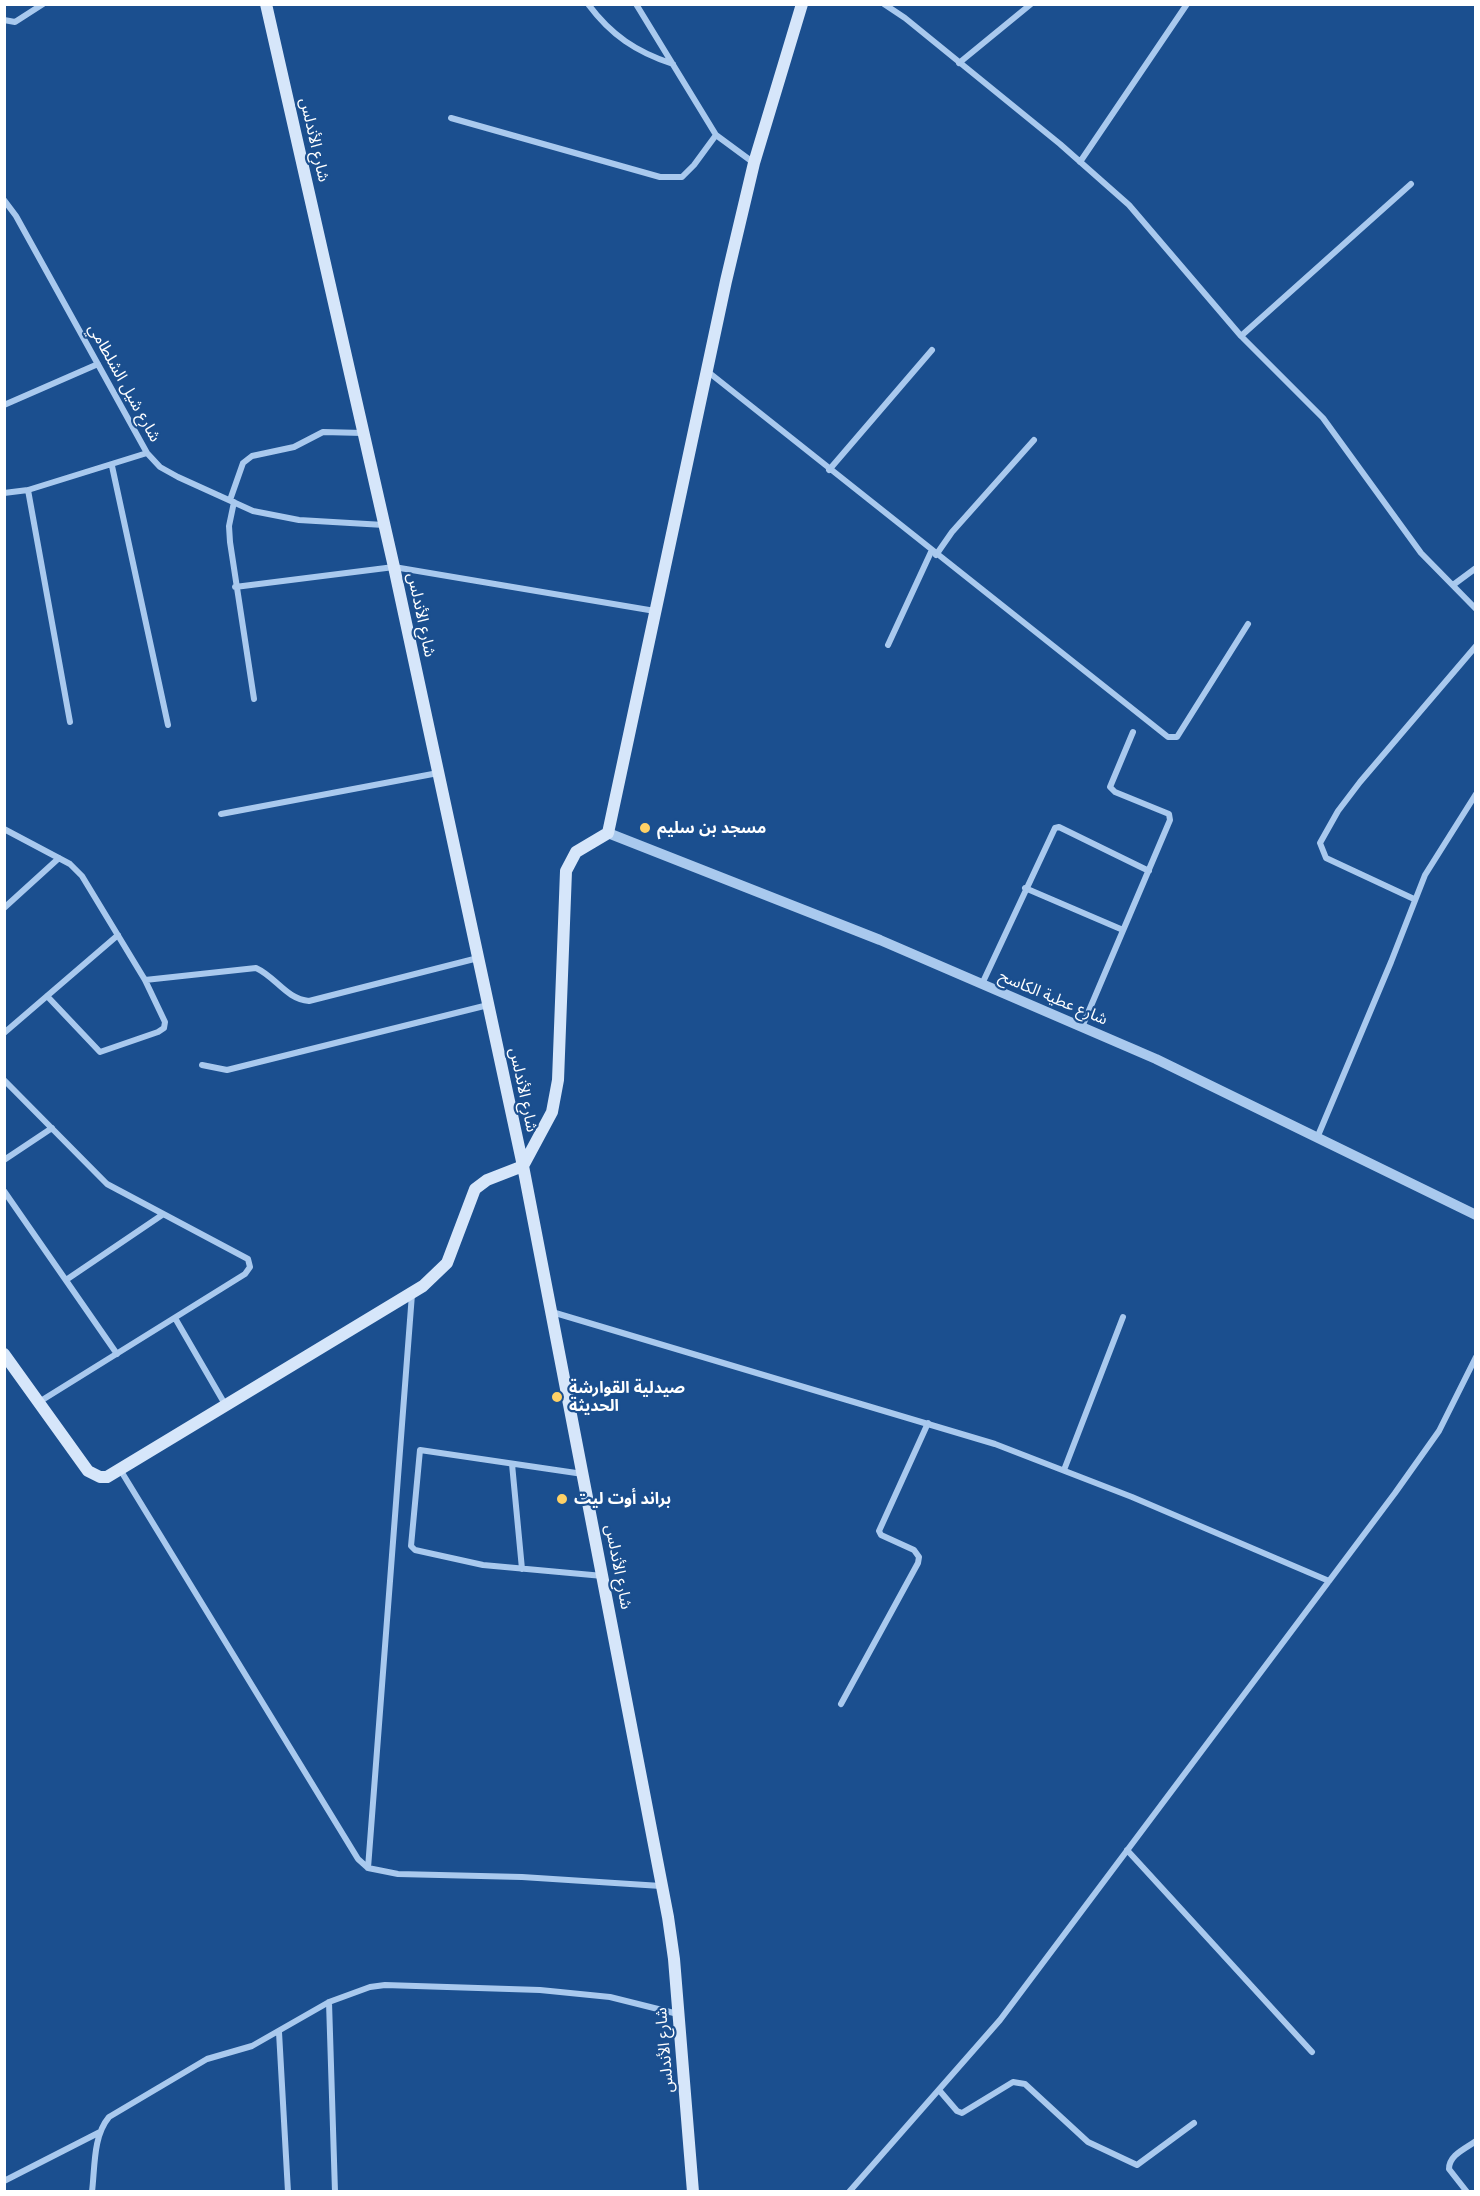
<!DOCTYPE html>
<html>
<head>
<meta charset="utf-8">
<style>
  body { margin:0 }
  #map { position:relative; width:1480px; height:2196px; overflow:hidden; background:#1b4f8f; font-family:"Noto Sans",sans-serif }
  canvas { display:block }
  .frame { position:absolute; inset:0; border:6px solid #fff; pointer-events:none }
</style>
</head>
<body>
<div id="map">
<canvas width="1480" height="2196"></canvas>
<div class="frame"></div>
</div>
<script>
const ctx = document.querySelector('canvas').getContext('2d');
ctx.lineJoin = 'round';
function stroke(path, color, width, dash) { ctx.strokeStyle = color; ctx.lineWidth = width; ctx.lineCap = dash ? 'butt' : 'round'; ctx.setLineDash(dash || []); ctx.stroke(path); }
function label(font, color, halo, rows, align = 'center') {
  ctx.font = font + ' "Noto Sans","Noto Sans Arabic",sans-serif'; ctx.lineWidth = 4.5; ctx.setLineDash([]); ctx.textBaseline = 'middle'; ctx.strokeStyle = halo; ctx.fillStyle = color; for (const [text, x, y, turn = 0] of rows) {
    ctx.save(); ctx.translate(x, y); ctx.rotate((+turn || 0) * Math.PI / 180); ctx.textAlign = isNaN(turn) ? turn : align; if (halo) ctx.strokeText(text, 0, 0); ctx.fillText(text, 0, 0); ctx.restore();
  }
}
const minor = new Path2D(`
  M 588,4 C 611,35 636,52 673,64
  M 636,4 L 716,135 L 754,163
  M 884,4 L 905,18 L 1060,144 L 1129,205 L 1241,336 L 1323,418 L 1421,553 L 1476,609
  M 4,20 L 15,22 L 43,4
  M 959,63 L 1031,4
  M 451,118 L 660,177 L 682,177 L 694,165 L 716,135
  M 1080,162 L 1187,4
  M 4,200 L 16,216 L 147,453 L 160,467 L 178,477 L 253,511 L 299,520 L 384,525
  M 1241,336 L 1411,184
  M 707,371 L 1168,737 L 1177,737 L 1248,624
  M 4,405 L 98,364
  M 112,466 L 168,725
  M 829,470 L 932,350
  M 28,490 L 70,722
  M 4,493 L 28,490 L 147,453
  M 230,500 L 243,463 L 252,456 L 294,447 L 323,432 L 363,433
  M 234,502 L 229,526 L 230,542 L 254,699
  M 936,555 L 952,532 L 1034,440
  M 1453,585 L 1476,568
  M 235,587 L 394,567 L 655,611
  M 888,645 L 931,552
  M 221,814 L 438,773
  M 4,829 L 70,864 L 82,876 L 145,980 L 165,1022 L 164,1028 L 158,1032 L 100,1052 L 47,996
  M 1025,888 L 1123,930
  M 1414,899 L 1326,858 L 1320,843 L 1338,811 L 1360,782 L 1476,646
  M 4,908 L 59,858
  M 145,980 L 256,968 C 276,977 286,999 309,1001 L 478,958
  M 982,984 L 1055,828 L 1059,827 L 1149,871
  M 1082,1027 L 1170,820 L 1169,814 L 1115,792 L 1110,787 L 1133,732
  M 4,1033 L 118,935
  M 202,1065 L 227,1070 L 488,1005
  M 4,1080 L 107,1184 L 248,1259 L 250,1267 L 245,1274 L 39,1402
  M 1317,1138 L 1391,962 L 1425,875 L 1476,794
  M 4,1160 L 52,1128
  M 4,1191 L 117,1354
  M 66,1280 L 162,1215
  M 552,1312 L 995,1444 L 1132,1497 L 1329,1581
  M 175,1318 L 226,1406
  M 512,1464 L 522,1569
  M 1064,1470 L 1123,1317
  M 121,1471 L 358,1859 L 368,1868 L 398,1874 L 522,1877 L 661,1886
  M 583,1474 L 420,1450 L 411,1546 L 415,1550 L 483,1565 L 603,1576
  M 841,1704 L 918,1563 L 919,1557 L 914,1550 L 881,1535 L 879,1531 L 928,1423
  M 1127,1850 L 1312,2052
  M 368,1868 L 412,1294
  M 329,2002 L 335,2192
  M 279,2032 L 288,2192
  M 939,2090 L 957,2111 L 962,2113 L 1013,2082 L 1025,2084 L 1088,2142 L 1137,2165 L 1194,2123
  M 4,2181 L 100,2132
  M 92,2192 C 95,2167 93,2136 109,2117 L 207,2059 L 252,2046 L 329,2002 L 370,1987 L 385,1985 L 540,1990 L 610,1997 L 678,2014
  M 849,2192 L 1000,2020 L 1395,1493 L 1439,1431 L 1476,1357
  M 1467,2192 L 1449,2169 C 1449,2155 1465,2149 1476,2141`);
const tertiary = new Path2D(`
  M 608,833 L 880,940 L 1156,1059 L 1476,1215`);
const secondary = new Path2D(`
  M 266,4 L 394,567 L 523,1166 L 668,1917 L 674,1959 L 693,2192
  M 4,1354 L 88,1471 L 100,1477 L 107,1477 L 423,1286 L 447,1263 L 475,1189 L 487,1180 L 523,1166 L 552,1112 L 558,1080 L 566,871 L 576,852 L 608,833 L 726,281 L 754,163 L 802,4`);
const markers = [
  [645,828,6,"#ffd166"],
  [557,1397,6,"#ffd166"],
  [562,1499,6,"#ffd166"]
];
const streetNames = [
  ["شارع الأندلس",314,140,77],
  ["شارع شيل الشلطامي",124,383,61],
  ["شارع الأندلس",421,615,78],
  ["شارع عطية الكاسح",1053,998,23],
  ["شارع الأندلس",523,1090,78],
  ["شارع الأندلس",618,1567,79],
  ["شارع الأندلس",665,2050,-95]
];
const poiNames = [
  ["مسجد بن سليم",657,828],
  ["صيدلية القوارشة",569,1388],
  ["الحديثة",569,1406],
  ["براند أوت ليت",574,1499]
];
stroke(minor, '#a9c9ee', 6);
stroke(tertiary, '#a9c9ee', 10);
stroke(secondary, '#d6e6fa', 12);
for (const [x, y, r, color] of markers) { const dot = new Path2D(); dot.arc(x, y, r, 0, 2 * Math.PI); ctx.fillStyle = color; ctx.fill(dot); stroke(dot, '#1b4f8f', 2); }
label('16px', '#fff', '#1b4f8f', streetNames);
label('bold 16px', '#fff', '#1b4f8f', poiNames, 'left');
</script>
</body>
</html>
